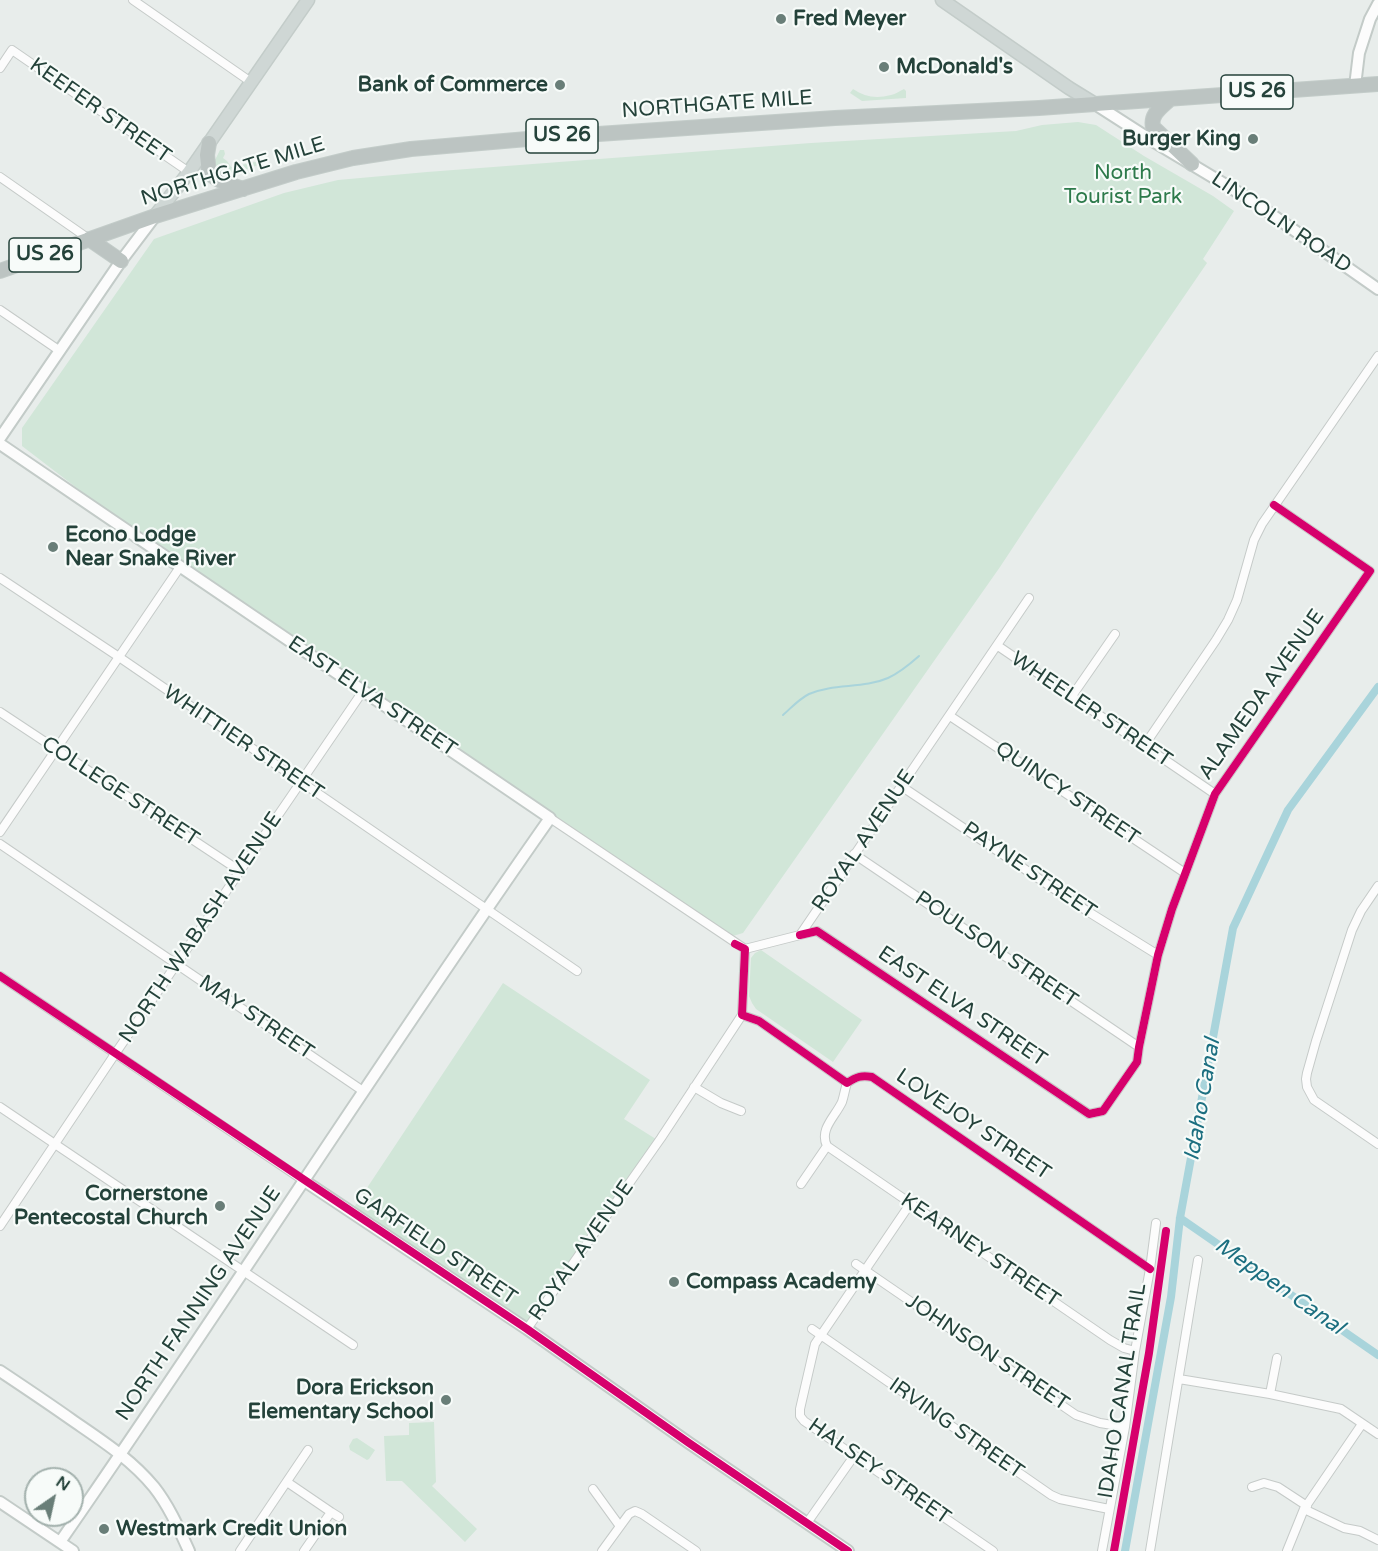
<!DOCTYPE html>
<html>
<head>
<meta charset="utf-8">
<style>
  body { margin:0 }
  #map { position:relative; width:1378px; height:1551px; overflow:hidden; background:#e8edeb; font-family:"Varela Round",sans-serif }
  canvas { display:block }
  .north { position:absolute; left:24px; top:1467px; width:60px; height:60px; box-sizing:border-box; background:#f7fbf9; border:2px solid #a3b1ad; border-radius:50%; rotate:34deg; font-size:16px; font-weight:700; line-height:24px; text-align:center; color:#24423a }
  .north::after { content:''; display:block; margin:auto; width:21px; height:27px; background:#697e78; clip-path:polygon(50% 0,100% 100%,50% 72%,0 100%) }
</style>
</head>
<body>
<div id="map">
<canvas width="1378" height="1551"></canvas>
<div class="north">N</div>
</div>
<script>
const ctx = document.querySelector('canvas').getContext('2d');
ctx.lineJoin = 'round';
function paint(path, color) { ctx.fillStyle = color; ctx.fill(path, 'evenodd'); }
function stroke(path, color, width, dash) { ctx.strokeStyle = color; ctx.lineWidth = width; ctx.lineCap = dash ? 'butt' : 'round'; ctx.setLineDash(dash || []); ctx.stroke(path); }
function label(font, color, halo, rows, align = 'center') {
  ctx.font = font + ' "Varela Round",sans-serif'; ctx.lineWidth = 4.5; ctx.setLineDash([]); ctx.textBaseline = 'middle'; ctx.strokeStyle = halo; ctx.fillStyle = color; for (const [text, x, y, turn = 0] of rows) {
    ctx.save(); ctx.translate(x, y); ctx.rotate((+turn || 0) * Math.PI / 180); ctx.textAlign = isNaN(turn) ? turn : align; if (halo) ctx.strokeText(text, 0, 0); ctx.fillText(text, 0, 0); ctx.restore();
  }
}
const green = new Path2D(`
  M 853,89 C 865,97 876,99 891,95 C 896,94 899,91 904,89 L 906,91 L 906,98 L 862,101 L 850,93 Z
  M 1078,122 L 1096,125 L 1144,156 L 1213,196 L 1234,211 L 1203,259 L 1207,263 L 1035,514 L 1000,567 L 743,933 L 726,938 L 180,567 L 22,446 L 22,428 L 154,239 L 284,193 L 338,180 L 427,172 L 811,143 L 1016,131 L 1042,125 Z
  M 220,150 L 224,150 L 225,154 L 223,158 L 227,161 L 231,167 C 240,167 250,161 259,162 L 262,157 L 264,163 C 250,167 228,179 215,169 L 214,162 Z
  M 761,950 L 862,1020 L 833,1062 L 756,1009 L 752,1003 L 749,996 L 751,958 L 755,953 Z
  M 503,983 L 650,1080 L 624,1119 L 659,1141 L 527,1329 L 351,1212 Z
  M 434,1422 L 436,1482 L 432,1486 L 477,1529 L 465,1542 L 402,1481 L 386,1481 L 384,1436 L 409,1435 L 409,1423 Z
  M 357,1438 L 375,1450 L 369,1459 L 367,1460 L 350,1450 L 349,1446 L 353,1439 Z`);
const stream = new Path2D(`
  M 783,715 C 791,708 799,699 809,694 C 834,683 863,689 888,678 C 899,673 910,664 919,656`);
const canal = new Path2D(`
  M 1180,1218 L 1378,1355
  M 1125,1551 L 1171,1297 L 1180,1218 L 1233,928 L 1288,810 L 1378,687`);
const street = new Path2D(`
  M 133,0 L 251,82
  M 0,68 L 12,50 L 189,172
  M 0,177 L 89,239
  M 0,310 L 60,351
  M 0,578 L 119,657 L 577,971
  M 998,646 L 1215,794
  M 1072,696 L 1115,634
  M 0,712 L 240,871
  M 950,716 L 1185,873
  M 1144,746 L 1216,640 L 1228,620 L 1237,600 L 1254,540 L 1262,524 L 1378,356
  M 901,786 L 1087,911 L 1158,955
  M 550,818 L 745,949
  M 0,832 L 180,567
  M 0,844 L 363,1091
  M 854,854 L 1139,1047
  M 1378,886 L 1361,911 L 1352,930 L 1316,1041 L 1307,1073 L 1306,1079 L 1307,1087 L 1314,1100 L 1378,1144
  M 800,935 L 817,931 L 1089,1114 L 1103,1111 L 1137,1062 L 1139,1047 L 1158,955 L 1172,909 L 1215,794 L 1370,571 L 1274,505
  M 745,949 L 800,935 L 1029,598
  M 0,976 L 303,1180
  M 742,1015 L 759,1021 L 847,1083
  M 847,1083 C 856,1077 861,1075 872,1077 L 1150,1269
  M 694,1087 L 721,1103 L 741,1111
  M 0,1107 L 353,1345
  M 827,1146 L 1110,1340 L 1124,1348 L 1135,1351
  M 801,1184 L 827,1146 C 819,1129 835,1117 842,1102 C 844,1096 845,1089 847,1083
  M 910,1204 L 815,1344 L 800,1409 L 800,1416 L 804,1421 L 993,1551
  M 0,1226 L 115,1054 L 363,691
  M 856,1264 L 1076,1415 L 1100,1423 L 1125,1427
  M 527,1329 L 661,1138 L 742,1015 L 745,949
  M 812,1329 L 1051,1495 L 1060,1499 L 1109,1509
  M 1179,1379 L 1270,1394 L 1341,1409 L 1378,1434
  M 1270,1394 L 1277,1358
  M 287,1482 L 331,1512 L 304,1551
  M 1252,1487 L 1264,1483 L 1278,1487 L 1307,1506
  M 593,1489 L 619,1525
  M 1304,1509 L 1344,1528 L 1360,1531 L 1378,1540
  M 331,1512 L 339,1517
  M 807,1523 L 854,1456
  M 240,1551 L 308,1450
  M 602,1551 L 629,1514 L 635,1511 L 642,1514 L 696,1551
  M 1102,1551 L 1125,1427 L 1135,1351 L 1150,1269 L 1156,1223
  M 1150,1551 L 1198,1260
  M 1287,1551 L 1304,1509 L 1362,1424`);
const secondary = new Path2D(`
  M 1355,86 L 1359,53 L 1370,19 L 1378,4
  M 1095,104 L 1151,140 L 1251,200 L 1378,289
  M 0,438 L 121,261 L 155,216
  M 0,444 L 550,818 C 382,1057 226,1303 60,1542
  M 303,1180 L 527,1329 L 689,1443 L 848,1551
  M 0,1371 C 24,1387 48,1403 72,1420 C 101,1440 131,1459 154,1487 C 169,1506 179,1529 189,1551
  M 0,1502 L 73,1551`);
const primary = new Path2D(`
  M 942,0 L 1069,88 L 1095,104
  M 155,216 L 189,172 L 308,0`);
const highway = new Path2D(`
  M 1170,99 C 1162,107 1150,114 1153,127 L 1192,164
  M 209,143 L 207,155 L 209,173 C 219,182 231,185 243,189
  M 89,239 L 121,261
  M 0,271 L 155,216 L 296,172 L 353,158 L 411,149 L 539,138 L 835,118 L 1039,108 L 1378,84`);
const cycleway = new Path2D(`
  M 800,935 L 817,931 L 1089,1114 L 1103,1111 L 1137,1062 L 1139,1047 L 1158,955 L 1172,909 L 1215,794 L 1370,571 L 1274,505
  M 735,944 L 745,949 L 742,1015 L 759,1021 L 847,1083 C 856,1077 861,1075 872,1077 L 1150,1269
  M 0,976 L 527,1329 L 689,1443 L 848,1551
  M 1114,1551 L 1149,1353 L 1166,1231`);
const markers = [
  [781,19,6,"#697e78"],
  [884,67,6,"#697e78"],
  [560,85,6,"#697e78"],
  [1253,139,6,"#697e78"],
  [53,547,6,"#697e78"],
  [220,1206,6,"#697e78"],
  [674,1282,6,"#697e78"],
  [446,1400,6,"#697e78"],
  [104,1529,6,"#697e78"]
];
const shields = [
  [1257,92,72],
  [562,136,72],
  [45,255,72]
];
const shieldNames = [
  ["US 26",1257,92],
  ["US 26",562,136],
  ["US 26",45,255]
];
const poiNames = [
  ["Fred Meyer",793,19],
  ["McDonald's",896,67],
  ["Bank of Commerce",548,85,"right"],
  ["Burger King",1241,139,"right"],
  ["Econo Lodge",65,535],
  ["Near Snake River",65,559],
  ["Cornerstone",208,1194,"right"],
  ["Pentecostal Church",208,1218,"right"],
  ["Compass Academy",686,1282],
  ["Dora Erickson",434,1388,"right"],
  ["Elementary School",434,1412,"right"],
  ["Westmark Credit Union",116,1529]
];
const streetNames = [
  ["NORTHGATE MILE",717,105,-4],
  ["KEEFER STREET",100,111,35],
  ["NORTHGATE MILE",233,172,-17],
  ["LINCOLN ROAD",1281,223,34],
  ["ALAMEDA AVENUE",1262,695,-55],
  ["EAST ELVA STREET",372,697,34],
  ["WHEELER STREET",1091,710,34],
  ["WHITTIER STREET",243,743,34],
  ["COLLEGE STREET",120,792,33],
  ["QUINCY STREET",1067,794,34],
  ["ROYAL AVENUE",864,841,-56],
  ["PAYNE STREET",1029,871,34],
  ["NORTH WABASH AVENUE",201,928,-56],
  ["POULSON STREET",996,950,34],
  ["EAST ELVA STREET",962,1007,34],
  ["MAY STREET",256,1018,34],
  ["LOVEJOY STREET",973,1125,34],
  ["GARFIELD STREET",435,1247,34],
  ["ROYAL AVENUE",582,1251,-55],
  ["KEARNEY STREET",980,1251,34],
  ["NORTH FANNING AVENUE",199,1304,-56],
  ["JOHNSON STREET",987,1353,34],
  ["IDAHO CANAL TRAIL",1123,1391,-81],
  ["IRVING STREET",956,1429,35],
  ["HALSEY STREET",879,1472,35]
];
const parkNames = [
  ["North",1123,173],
  ["Tourist Park",1123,197]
];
const waterNames = [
  ["Idaho Canal",1203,1100,-80],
  ["Meppen Canal",1279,1287,35]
];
paint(green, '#d1e6d8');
stroke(stream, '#a9d4db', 2);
stroke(canal, '#a9d4db', 8);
stroke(street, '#c5cac8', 10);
stroke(secondary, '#c3cbc8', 14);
stroke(primary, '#c3ccc9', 15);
stroke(highway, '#c3ccc9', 16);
stroke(street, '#fcfcfc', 8);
stroke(secondary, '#fcfcfc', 10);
stroke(primary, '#cfd7d5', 12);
stroke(highway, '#bcc4c2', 14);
stroke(cycleway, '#d6006c', 8);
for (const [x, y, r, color] of markers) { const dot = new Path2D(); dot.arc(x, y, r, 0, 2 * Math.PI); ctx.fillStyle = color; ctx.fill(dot); stroke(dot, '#f7fbf9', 2); }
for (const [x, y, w] of shields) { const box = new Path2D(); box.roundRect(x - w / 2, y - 17, w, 34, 4.5); ctx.fillStyle = '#f7fbf9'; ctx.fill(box); stroke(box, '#24423a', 1.5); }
label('bold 20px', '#24423a', null, shieldNames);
label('bold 21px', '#24423a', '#f7fbf9', poiNames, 'left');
label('21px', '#24423a', '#f7fbf9', streetNames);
label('21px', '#2d7a4b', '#f7fbf9', parkNames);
label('italic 22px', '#1c6f80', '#f7fbf9', waterNames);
</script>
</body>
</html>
